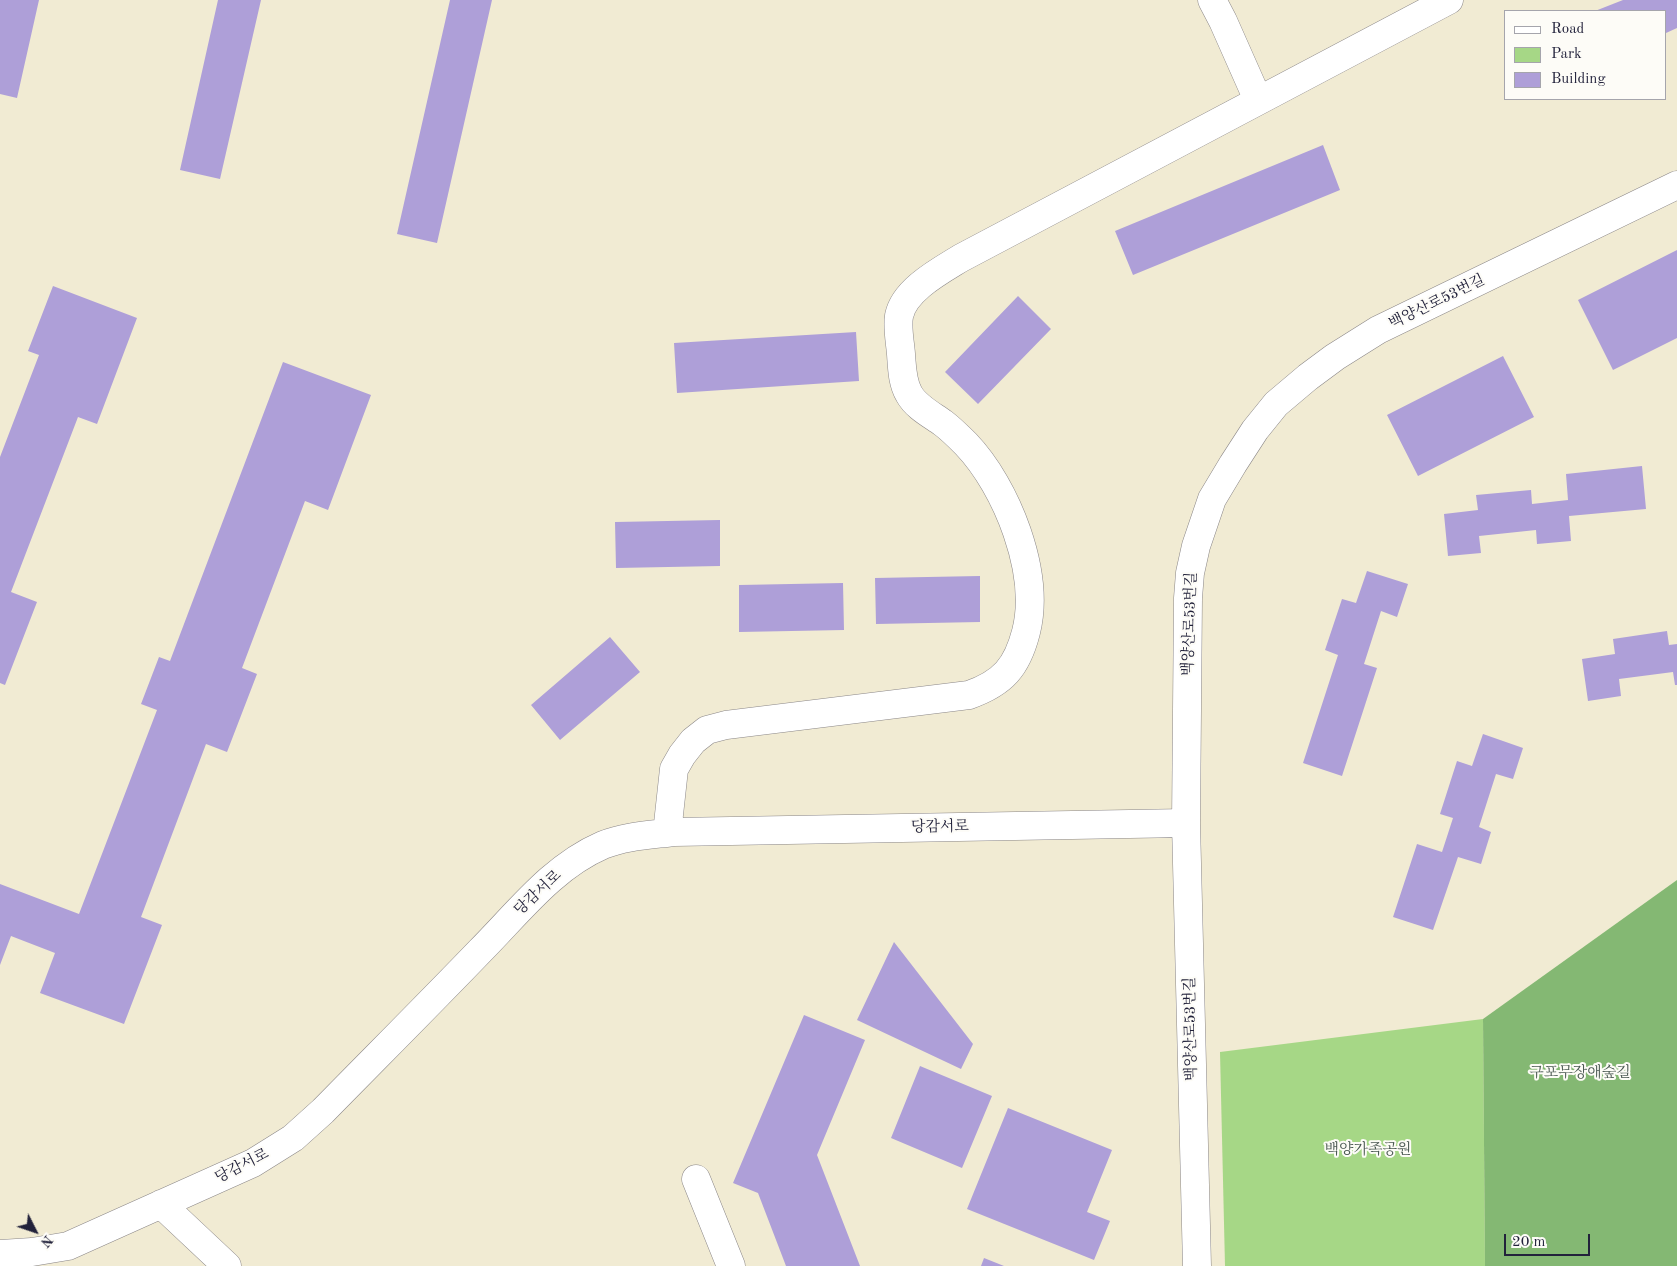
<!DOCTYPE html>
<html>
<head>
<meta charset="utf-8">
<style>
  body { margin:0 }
  #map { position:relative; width:1677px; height:1266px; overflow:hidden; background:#f1ebd3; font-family:"Old Standard TT",serif }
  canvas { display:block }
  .legend { position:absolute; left:1504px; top:10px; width:162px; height:90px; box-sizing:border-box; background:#fdfcf7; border:1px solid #a5a5ac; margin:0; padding:6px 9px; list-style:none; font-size:15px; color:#22223b }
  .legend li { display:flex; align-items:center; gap:10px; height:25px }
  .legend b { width:25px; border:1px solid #a5a5ac }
  .north { position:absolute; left:10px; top:1206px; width:50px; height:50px; -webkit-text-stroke:4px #fdfcf7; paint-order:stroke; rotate:131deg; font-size:14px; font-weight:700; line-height:20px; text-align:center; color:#22223b }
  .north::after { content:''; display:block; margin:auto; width:18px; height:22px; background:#22223b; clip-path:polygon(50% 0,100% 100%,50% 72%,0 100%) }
  .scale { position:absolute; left:1504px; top:1234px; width:86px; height:22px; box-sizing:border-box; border:2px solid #22223b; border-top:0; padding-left:6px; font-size:15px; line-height:18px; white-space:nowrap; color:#22223b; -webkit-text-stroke:4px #fdfcf7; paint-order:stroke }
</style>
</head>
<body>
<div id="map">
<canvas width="1677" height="1266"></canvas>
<ul class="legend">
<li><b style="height:6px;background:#fff"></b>Road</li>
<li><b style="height:14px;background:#a6d786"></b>Park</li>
<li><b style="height:14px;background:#ae9fd8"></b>Building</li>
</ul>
<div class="north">N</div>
<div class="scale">20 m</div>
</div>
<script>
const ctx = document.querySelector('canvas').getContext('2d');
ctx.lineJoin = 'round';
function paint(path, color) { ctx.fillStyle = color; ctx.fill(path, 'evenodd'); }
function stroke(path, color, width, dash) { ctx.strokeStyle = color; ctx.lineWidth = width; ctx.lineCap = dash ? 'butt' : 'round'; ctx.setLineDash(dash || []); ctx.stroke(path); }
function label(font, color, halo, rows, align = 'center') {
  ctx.font = font + ' "Old Standard TT","Noto Serif KR",serif'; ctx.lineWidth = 4; ctx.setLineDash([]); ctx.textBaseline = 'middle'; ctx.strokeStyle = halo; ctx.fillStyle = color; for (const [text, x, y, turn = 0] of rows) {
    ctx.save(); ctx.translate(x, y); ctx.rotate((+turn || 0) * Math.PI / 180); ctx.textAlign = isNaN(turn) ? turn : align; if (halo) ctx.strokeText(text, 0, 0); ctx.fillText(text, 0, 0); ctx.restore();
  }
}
const green = new Path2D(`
  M 1483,1019 L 1485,1266 L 1225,1266 L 1220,1052 Z`);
const forest = new Path2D(`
  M 1677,880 L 1677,1266 L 1485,1266 L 1483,1019 Z`);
const building = new Path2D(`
  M 0,0 L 39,0 L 17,98 L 0,94 Z
  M 218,0 L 261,0 L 220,179 L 180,170 Z
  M 450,0 L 492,0 L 437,243 L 397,234 Z
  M 1623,0 L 1677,0 L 1677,28 L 1666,33 L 1666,11 L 1595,11 Z
  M 1323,145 L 1340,190 L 1133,275 L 1115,231 Z
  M 1677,250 L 1677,338 L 1613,370 L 1578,300 Z
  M 53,286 L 137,318 L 97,424 L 78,417 L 11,592 L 37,602 L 5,685 L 0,683 L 0,457 L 39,355 L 28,351 Z
  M 1018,296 L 1051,329 L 978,404 L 945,372 Z
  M 856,332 L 859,381 L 677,393 L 674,343 Z
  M 1503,356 L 1534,417 L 1418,476 L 1387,415 Z
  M 283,362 L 371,395 L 328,510 L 305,501 L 242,668 L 257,674 L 227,752 L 206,744 L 141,917 L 162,925 L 124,1024 L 40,993 L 55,953 L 11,936 L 0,965 L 0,884 L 79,914 L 157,710 L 141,704 L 159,657 L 170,661 Z
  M 1642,466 L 1646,509 L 1569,516 L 1571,541 L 1537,544 L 1536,530 L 1479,536 L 1481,553 L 1448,556 L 1444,514 L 1478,510 L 1476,495 L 1531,490 L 1532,504 L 1568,500 L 1566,474 Z
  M 720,520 L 720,566 L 616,568 L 615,522 Z
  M 1367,571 L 1408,584 L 1397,617 L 1381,611 L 1364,664 L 1377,668 L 1342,776 L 1303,763 L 1338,655 L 1325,650 L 1342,599 L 1356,603 Z
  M 980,576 L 980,622 L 876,624 L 875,578 Z
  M 843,583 L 844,630 L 739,632 L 739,585 Z
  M 1667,631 L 1669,645 L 1677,644 L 1677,685 L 1675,685 L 1673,672 L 1619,679 L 1621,696 L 1588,701 L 1582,659 L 1615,654 L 1613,639 Z
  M 610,637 L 640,672 L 560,740 L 531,705 Z
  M 1483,734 L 1523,748 L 1513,779 L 1496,774 L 1479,827 L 1491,832 L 1481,864 L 1458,857 L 1433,930 L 1393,917 L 1417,844 L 1442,852 L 1453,818 L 1440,814 L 1457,761 L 1472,766 Z
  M 894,942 L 973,1044 L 961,1069 L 857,1020 Z
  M 804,1015 L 865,1040 L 817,1155 L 860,1266 L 786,1266 L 758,1193 L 733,1183 Z
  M 920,1066 L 992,1096 L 962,1168 L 891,1138 Z
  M 1008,1108 L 1112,1150 L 1087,1212 L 1110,1221 L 1094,1260 L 967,1209 Z
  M 984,1258 L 1004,1266 L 981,1266 Z`);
const minor = new Path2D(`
  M 1212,0 L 1223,21 L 1258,100
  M 667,833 L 674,769 L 682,755 L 693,741 L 707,730 L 726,725 L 969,695 C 1003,683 1017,667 1026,632 C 1041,573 1007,487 966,444 C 959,437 951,429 943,423 C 932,415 916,407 909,394 C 902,382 902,367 901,354 C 900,341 897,328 899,316 C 904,290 940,271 961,258 L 1449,0
  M 696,1179 L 731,1266
  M 161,1204 L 227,1266
  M 0,1254 L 32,1252 L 68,1246 L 253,1163 L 293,1138 L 323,1111 C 375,1058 428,1005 480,951 C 518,913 552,867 603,845 C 625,836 650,835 674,832 L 1186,823
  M 1197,1266 L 1186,823 L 1188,598 L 1190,573 L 1196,546 L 1212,499 L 1233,464 L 1255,430 L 1276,404 L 1308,377 L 1335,357 L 1378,330 L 1677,185`);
const streetNames = [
  ["백양산로53번길",1437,302,-26],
  ["백양산로53번길",1190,624,-88],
  ["당감서로",940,827,-1],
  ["당감서로",538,893,-43],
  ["백양산로53번길",1191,1029,-91],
  ["당감서로",242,1166,-27]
];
const parkNames = [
  ["구포무장애숲길",1580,1073],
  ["백양가족공원",1368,1150]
];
paint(green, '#a6d786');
paint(forest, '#84b873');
paint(building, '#ae9fd8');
stroke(minor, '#8a8687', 29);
stroke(minor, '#fff', 28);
label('15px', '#22223b', '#fdfcf7', streetNames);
label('15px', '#4a5852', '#fdfcf7', parkNames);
</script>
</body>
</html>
